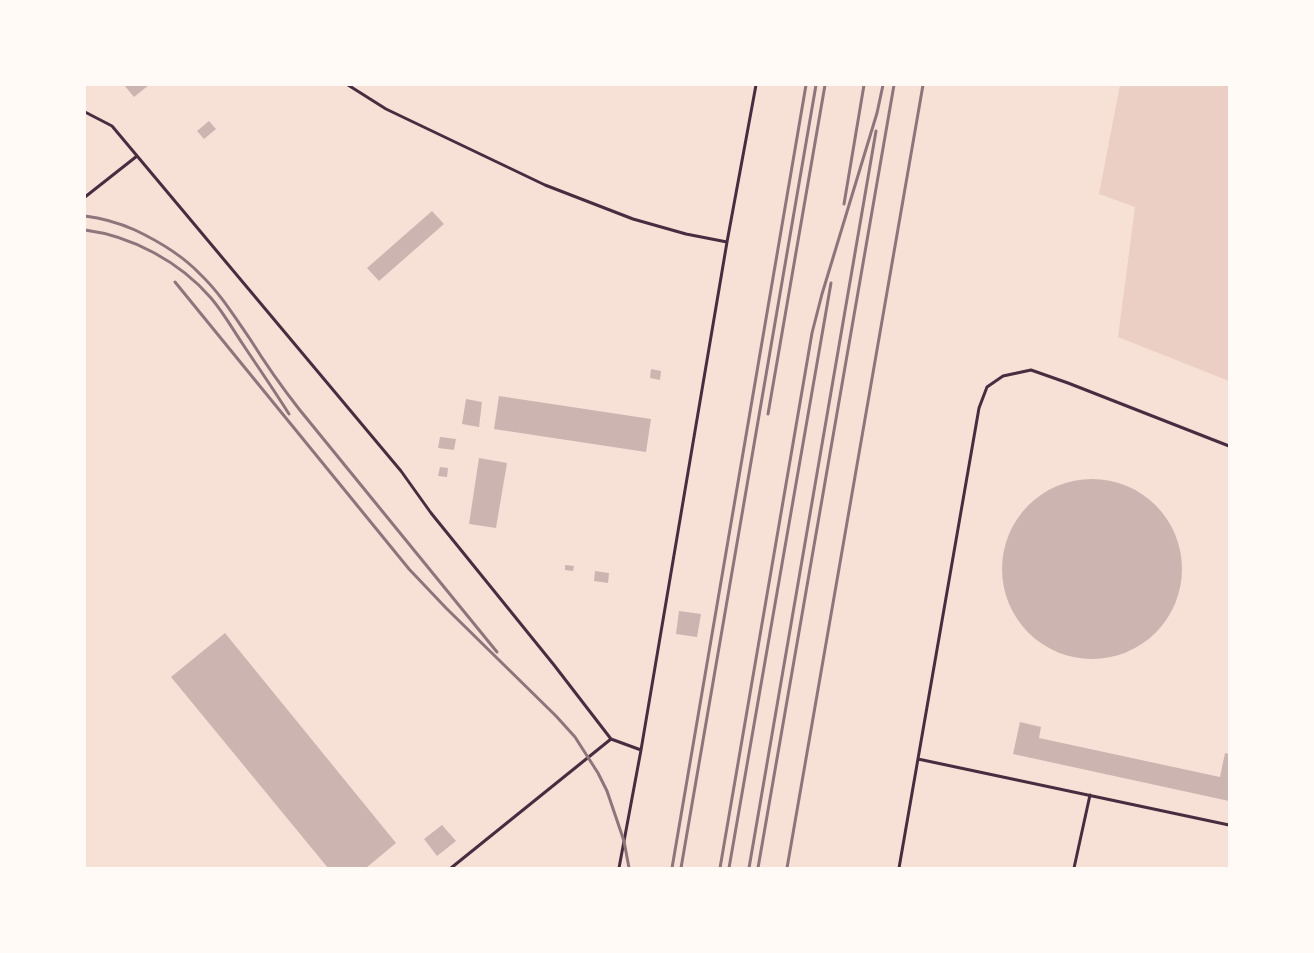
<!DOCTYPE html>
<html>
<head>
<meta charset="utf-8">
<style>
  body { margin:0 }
  #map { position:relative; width:1314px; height:953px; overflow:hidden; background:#f7e1d7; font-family:Poppins,sans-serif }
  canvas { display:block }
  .frame { position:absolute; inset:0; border:86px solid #fffaf5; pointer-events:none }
</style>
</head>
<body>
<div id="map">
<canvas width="1314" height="953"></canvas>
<div class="frame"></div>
</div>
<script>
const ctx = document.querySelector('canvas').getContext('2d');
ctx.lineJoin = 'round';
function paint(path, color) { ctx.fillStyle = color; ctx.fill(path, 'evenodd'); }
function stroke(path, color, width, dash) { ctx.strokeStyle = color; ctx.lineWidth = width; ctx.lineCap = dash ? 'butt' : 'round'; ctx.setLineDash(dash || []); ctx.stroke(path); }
const green = new Path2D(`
  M 1120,85 L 1229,85 L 1229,381 L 1118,337 L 1135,207 L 1099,194 Z`);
const building = new Path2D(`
  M 124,85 L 149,85 L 134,97 Z
  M 209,121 L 216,129 L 204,139 L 197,131 Z
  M 432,211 L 444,224 L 379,281 L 367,268 Z
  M 651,369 L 661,371 L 660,380 L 650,378 Z
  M 499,396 L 651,419 L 646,452 L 494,429 Z
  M 466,399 L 482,402 L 479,427 L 462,424 Z
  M 440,437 L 456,439 L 454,450 L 438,448 Z
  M 479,458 L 507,463 L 496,528 L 469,524 Z
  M 440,467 L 448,468 L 447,477 L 438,476 Z
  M1002 569a90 90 0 1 1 180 0a90 90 0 1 1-180 0Z
  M 565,565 L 574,566 L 573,571 L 565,570 Z
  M 595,571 L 609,573 L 608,583 L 594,581 Z
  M 679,611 L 701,614 L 697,637 L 676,634 Z
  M 225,633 L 396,843 L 366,868 L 328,868 L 171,677 Z
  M 1020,722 L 1041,727 L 1039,738 L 1220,777 L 1225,753 L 1229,754 L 1229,801 L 1013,754 Z
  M 442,825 L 456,841 L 437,856 L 424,839 Z`);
const service = new Path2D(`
  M 348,85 L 386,109 L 545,185 L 633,219 L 686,234 L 727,242
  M 85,112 L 112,126 L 401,471 L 431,513 L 554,665 L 611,739 L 641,750
  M 85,197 L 137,156
  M 918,759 L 1229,825
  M 451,868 L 611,739
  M 619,868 L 641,750 L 727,242 L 756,85
  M 899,868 L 979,408 L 987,387 L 1003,376 L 1031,370 L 1068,383 L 1229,446
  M 1074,868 L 1090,795`);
const rail = new Path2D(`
  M 844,204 L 864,85
  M 85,216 C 102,218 119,223 135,230 C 158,241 182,255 200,274 C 220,293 234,316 250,339 C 265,363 281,386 299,409 L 497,652
  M 85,230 C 132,236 180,262 211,298 C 223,312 232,328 242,343 C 258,367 274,390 289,414
  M 175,282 L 409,569 L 446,608 L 556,716 L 575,737 L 598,773 L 607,791 L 624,841 L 629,868
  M 768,414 L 825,85
  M 672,868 L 806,85
  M 681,868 L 816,85
  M 720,868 L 812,333 L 822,294 L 877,113 L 883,85
  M 729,868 L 831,283
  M 749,868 L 876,131
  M 758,868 L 894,85
  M 787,868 L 923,85`);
paint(green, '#ebcfc5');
paint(building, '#ccb4b1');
stroke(service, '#4a2c40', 3);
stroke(rail, '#8f747c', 3);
</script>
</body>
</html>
